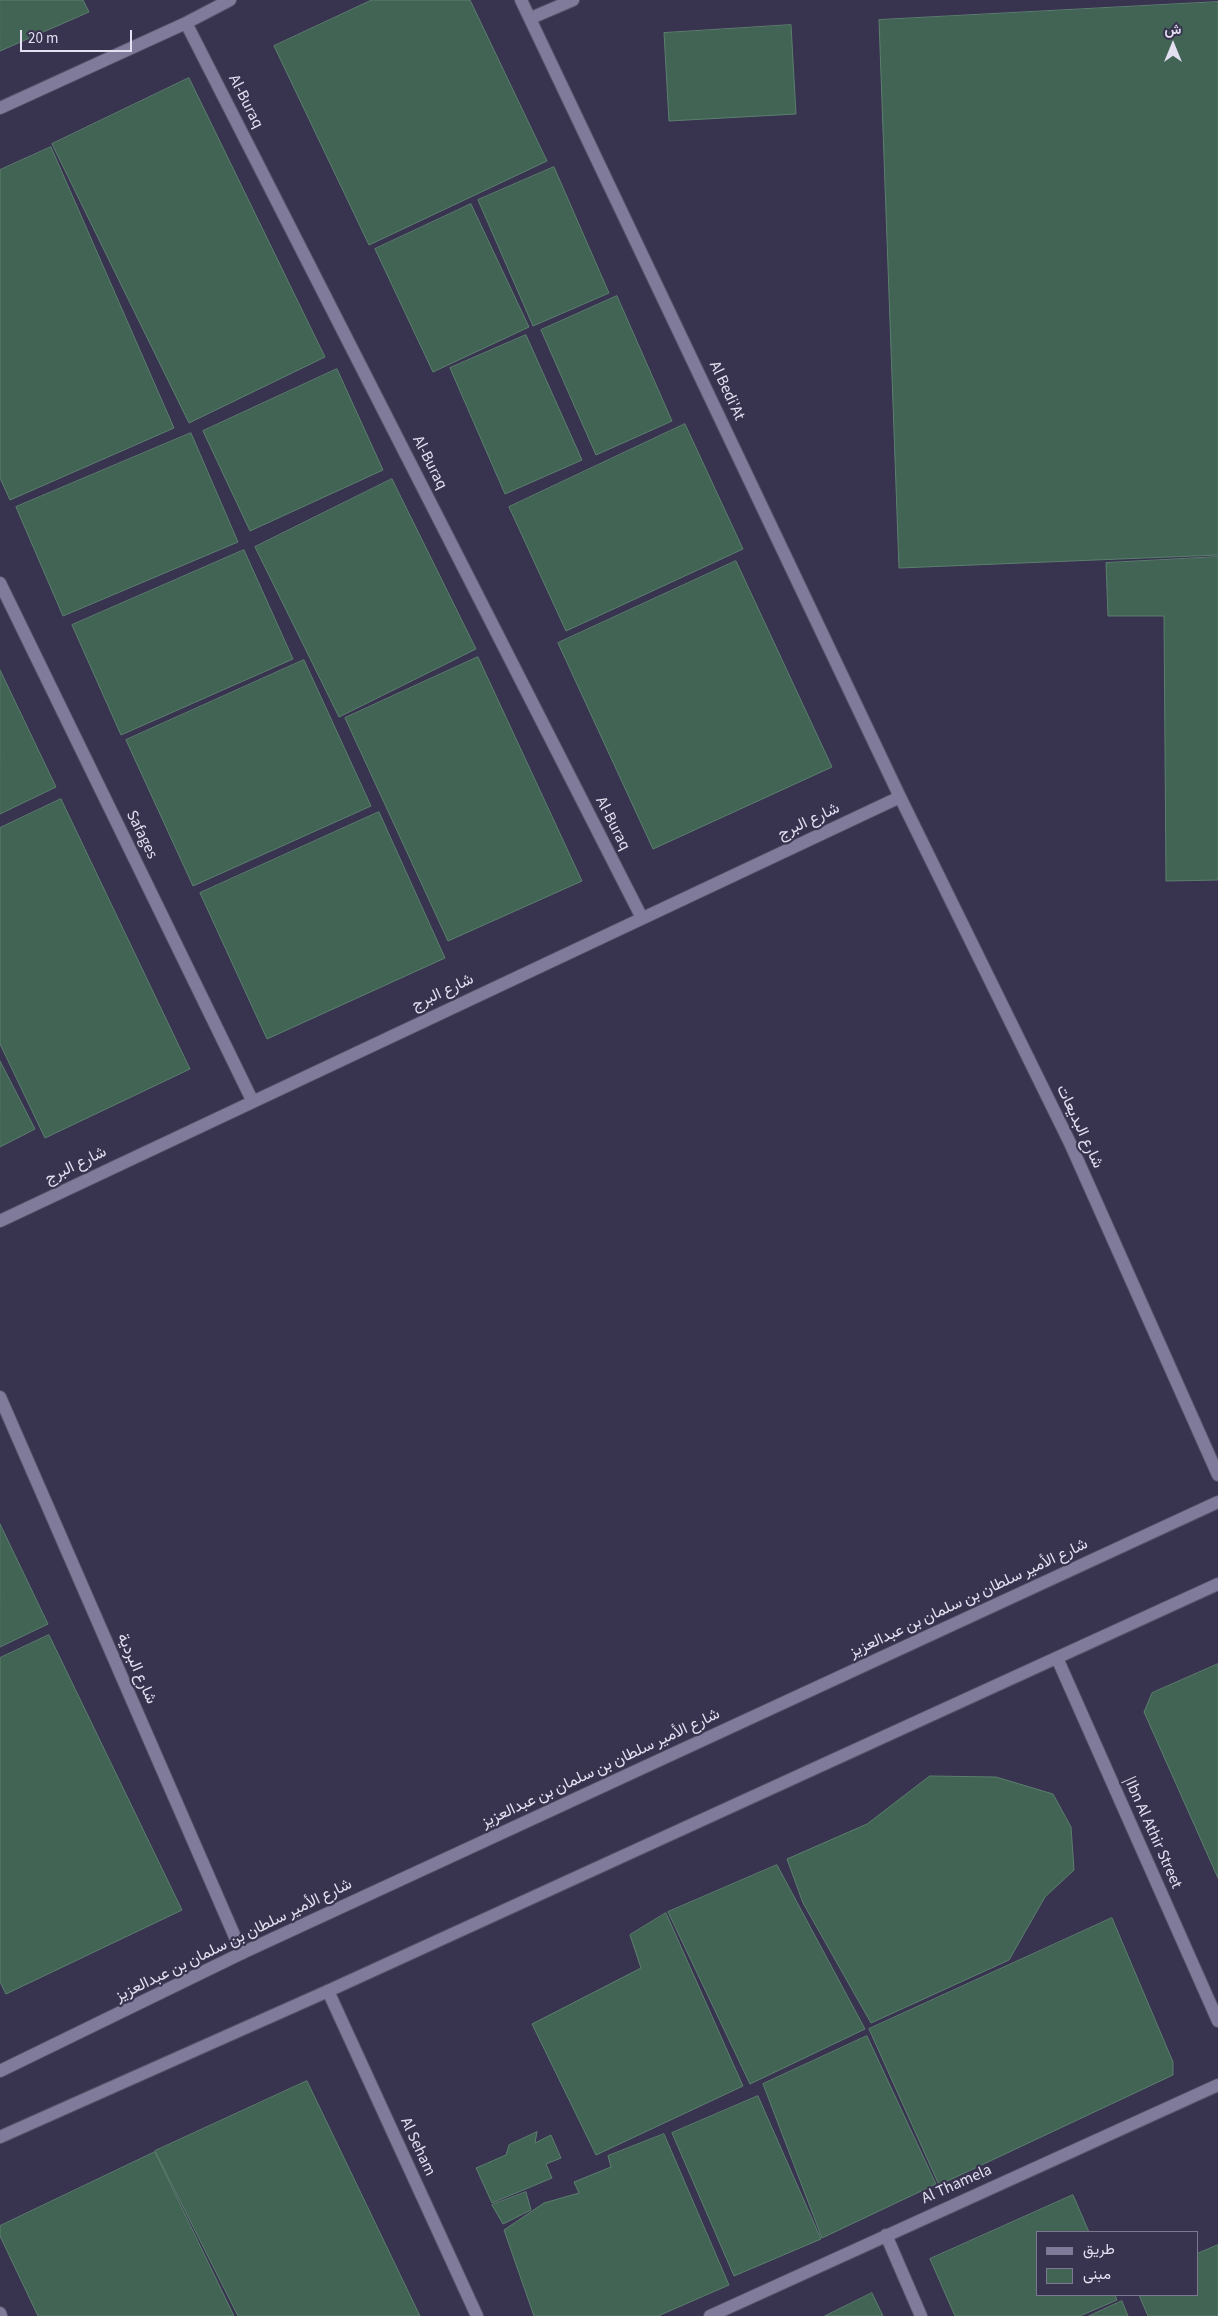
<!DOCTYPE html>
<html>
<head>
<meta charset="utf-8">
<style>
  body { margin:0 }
  #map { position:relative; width:1218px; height:2316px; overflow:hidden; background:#38334e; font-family:"Source Sans 3",Vazirmatn,sans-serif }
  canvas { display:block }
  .legend { position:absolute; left:1036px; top:2231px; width:162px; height:65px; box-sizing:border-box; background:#38334e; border:1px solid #7c7890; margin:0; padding:6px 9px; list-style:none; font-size:15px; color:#e3e0f2 }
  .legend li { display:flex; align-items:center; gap:10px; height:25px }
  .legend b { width:25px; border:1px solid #7c7890 }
  .north { position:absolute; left:1148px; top:20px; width:50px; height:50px; -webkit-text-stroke:4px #38334e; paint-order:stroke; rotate:0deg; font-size:14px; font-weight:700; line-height:20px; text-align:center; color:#e3e0f2 }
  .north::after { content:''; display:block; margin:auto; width:18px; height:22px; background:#e3e0f2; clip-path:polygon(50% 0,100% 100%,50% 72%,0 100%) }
  .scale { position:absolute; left:20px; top:30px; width:112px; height:22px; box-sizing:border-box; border:2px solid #e3e0f2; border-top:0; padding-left:6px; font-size:15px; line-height:18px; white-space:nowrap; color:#e3e0f2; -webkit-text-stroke:4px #38334e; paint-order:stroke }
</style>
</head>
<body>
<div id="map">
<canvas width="1218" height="2316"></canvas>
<ul class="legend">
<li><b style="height:6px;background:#807b9a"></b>طريق</li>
<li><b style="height:14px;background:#426455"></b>مبنى</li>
</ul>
<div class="north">ش</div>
<div class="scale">20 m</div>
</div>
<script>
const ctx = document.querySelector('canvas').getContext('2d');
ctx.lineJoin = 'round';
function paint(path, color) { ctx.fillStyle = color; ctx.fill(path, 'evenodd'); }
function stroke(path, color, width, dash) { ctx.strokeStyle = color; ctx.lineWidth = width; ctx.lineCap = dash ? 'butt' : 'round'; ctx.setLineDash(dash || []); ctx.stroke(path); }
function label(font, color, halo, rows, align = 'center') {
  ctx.font = font + ' "Source Sans 3",Vazirmatn,sans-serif'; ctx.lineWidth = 4.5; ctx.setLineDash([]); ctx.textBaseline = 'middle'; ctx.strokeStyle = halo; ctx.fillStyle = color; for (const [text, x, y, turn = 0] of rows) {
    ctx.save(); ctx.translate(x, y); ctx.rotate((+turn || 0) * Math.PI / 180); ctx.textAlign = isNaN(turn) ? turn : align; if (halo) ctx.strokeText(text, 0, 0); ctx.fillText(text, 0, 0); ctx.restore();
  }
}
const building = new Path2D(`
  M 0,0 L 83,0 L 89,12 L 0,51 Z
  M 372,0 L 470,0 L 547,161 L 369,245 L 274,46 Z
  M 1218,2 L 1218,555 L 899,568 L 879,20 Z
  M 791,25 L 796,114 L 669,121 L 664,33 Z
  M 189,78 L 325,357 L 189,423 L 52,144 Z
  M 51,147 L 174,428 L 10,500 L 0,478 L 0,170 Z
  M 554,167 L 609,293 L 533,326 L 478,200 Z
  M 471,204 L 529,327 L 433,372 L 375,249 Z
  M 617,296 L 672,421 L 596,455 L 541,330 Z
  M 526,335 L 582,460 L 505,494 L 450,368 Z
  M 337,369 L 383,470 L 250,531 L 203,431 Z
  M 685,424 L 743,549 L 566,631 L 509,507 Z
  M 191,433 L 238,542 L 63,616 L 16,507 Z
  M 392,479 L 476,649 L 339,717 L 255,547 Z
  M 244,550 L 293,659 L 121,735 L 72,625 Z
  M 1218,557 L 1218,880 L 1166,881 L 1164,616 L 1108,616 L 1106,563 Z
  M 736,561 L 832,767 L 653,849 L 558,643 Z
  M 478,657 L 582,881 L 448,941 L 345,718 Z
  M 304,660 L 371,806 L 193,886 L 126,740 Z
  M 0,670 L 56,787 L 0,814 Z
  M 61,799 L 190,1069 L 45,1138 L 0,1044 L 0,828 Z
  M 379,812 L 445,958 L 267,1039 L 200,893 Z
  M 0,1061 L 35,1129 L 0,1147 Z
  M 0,1524 L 48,1624 L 0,1647 Z
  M 49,1635 L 182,1910 L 6,1994 L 0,1982 L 0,1658 Z
  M 1218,1664 L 1218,1878 L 1144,1712 L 1152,1693 Z
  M 930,1776 L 996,1777 L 1053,1794 L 1071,1827 L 1074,1870 L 1045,1897 L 1009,1960 L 871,2023 L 803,1903 L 787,1859 L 867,1824 Z
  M 777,1865 L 865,2029 L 750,2084 L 668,1912 Z
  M 666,1913 L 743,2086 L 596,2155 L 532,2024 L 641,1968 L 630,1935 Z
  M 1112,1918 L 1173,2062 L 1173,2075 L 939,2185 L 869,2029 Z
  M 867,2036 L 936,2184 L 822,2238 L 763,2084 Z
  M 307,2081 L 420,2316 L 238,2316 L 155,2151 Z
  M 758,2096 L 821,2239 L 734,2276 L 672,2133 Z
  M 537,2132 L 535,2143 L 551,2135 L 561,2158 L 546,2164 L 552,2178 L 492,2203 L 476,2168 L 506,2155 L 509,2145 Z
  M 664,2134 L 729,2285 L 658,2316 L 534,2316 L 504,2230 L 544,2203 L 579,2193 L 574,2182 L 611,2167 L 608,2156 Z
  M 155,2152 L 234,2316 L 38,2316 L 0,2236 L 0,2226 Z
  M 526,2192 L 531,2210 L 503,2224 L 492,2205 Z
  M 1073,2195 L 1089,2232 L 1037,2232 L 1037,2295 L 1115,2295 L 1117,2300 L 1080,2316 L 955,2316 L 930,2259 Z
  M 1218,2245 L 1218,2316 L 1148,2316 L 1139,2295 L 1197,2295 L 1197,2254 Z
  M 872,2293 L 883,2316 L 825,2316 Z
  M 1122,2301 L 1128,2316 L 1089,2316 Z`);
const street = new Path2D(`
  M 521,0 L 900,797 L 1070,1143 L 1218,1475
  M 531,18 L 573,0
  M 186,23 L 642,918
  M 0,108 L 186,23 L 230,0
  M 0,583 L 252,1100
  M 0,1221 L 900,797
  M 0,1397 L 242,1953
  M 1057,1658 L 1218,2021
  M 328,1991 L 477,2316
  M 886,2235 L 921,2316
  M 0,2313 L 1,2316
  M 710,2316 L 1218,2085`);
const secondary = new Path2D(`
  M 0,2071 L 242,1953 L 1218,1502
  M 0,2137 L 328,1991 L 1218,1584`);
const streetNames = [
  ["Al-Buraq",245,102,63],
  ["Al Bedi'At",726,391,65],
  ["Al-Buraq",429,463,63],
  ["شارع البرج",809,822,-25],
  ["Al-Buraq",612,824,63],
  ["Safages",141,835,64],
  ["شارع البرج",443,993,-25],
  ["شارع البديعات",1079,1127,65],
  ["شارع البرج",76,1166,-26],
  ["شارع الأمير سلطان بن سلمان بن عبدالعزيز",969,1599,-25],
  ["شارع البردية",136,1669,66],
  ["شارع الأمير سلطان بن سلمان بن عبدالعزيز",601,1769,-25],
  ["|Ibn Al Athir Street",1152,1833,66],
  ["شارع الأمير سلطان بن سلمان بن عبدالعزيز",234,1941,-26],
  ["Al Seham",417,2147,65],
  ["Al Thamela",957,2185,-24]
];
paint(building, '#426455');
stroke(building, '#5b7f6e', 1);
stroke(street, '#575168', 14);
stroke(secondary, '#575168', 14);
stroke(street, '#807b9a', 12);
stroke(secondary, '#807b9a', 12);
label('16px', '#e3e0f2', '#38334e', streetNames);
</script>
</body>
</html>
